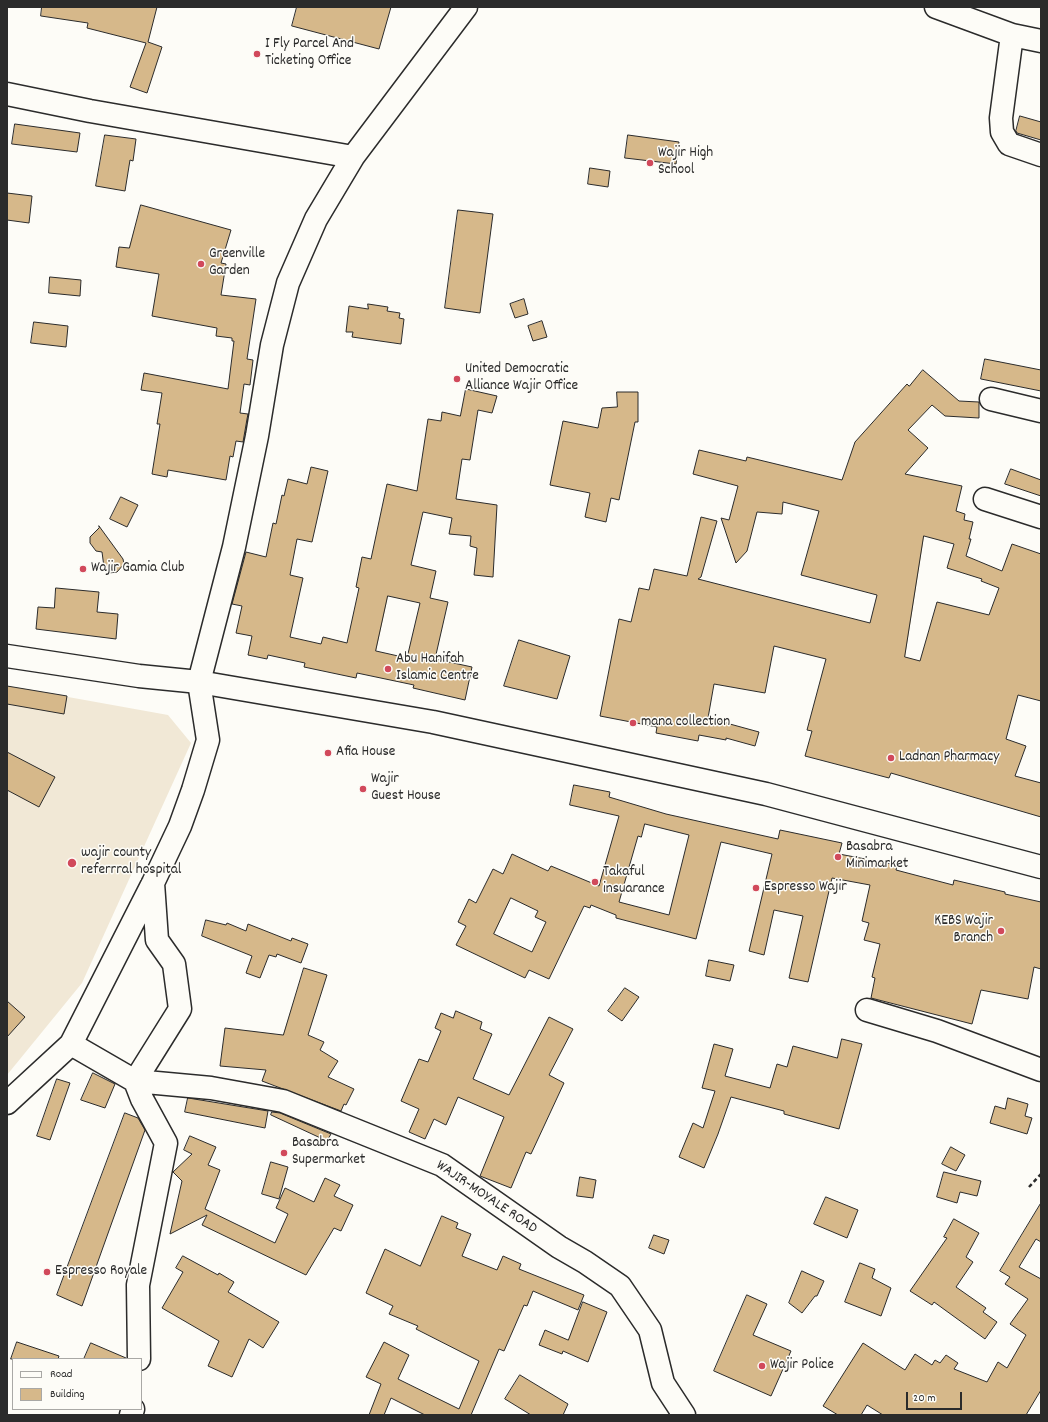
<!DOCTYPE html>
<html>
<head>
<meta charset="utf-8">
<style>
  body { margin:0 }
  #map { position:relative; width:1048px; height:1422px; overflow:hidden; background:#fdfcf7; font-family:Dekko,sans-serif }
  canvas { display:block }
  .frame { position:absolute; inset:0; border:8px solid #2b2b2b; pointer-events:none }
  .legend { position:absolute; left:12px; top:1358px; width:130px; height:52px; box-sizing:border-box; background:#fdfcf7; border:1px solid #a9a8a5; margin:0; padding:5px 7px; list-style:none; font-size:12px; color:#2b2b2b }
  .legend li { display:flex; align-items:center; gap:8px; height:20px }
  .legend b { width:20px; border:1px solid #a9a8a5 }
  .scale { position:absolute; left:906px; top:1392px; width:56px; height:18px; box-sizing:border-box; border:2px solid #2b2b2b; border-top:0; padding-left:5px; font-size:12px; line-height:14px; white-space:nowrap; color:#2b2b2b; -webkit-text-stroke:3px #fdfcf7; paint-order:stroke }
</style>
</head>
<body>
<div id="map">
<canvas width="1048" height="1422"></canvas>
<div class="frame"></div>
<ul class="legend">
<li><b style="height:5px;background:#fdfcf7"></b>Road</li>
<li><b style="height:11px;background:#d6b88a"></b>Building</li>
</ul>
<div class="scale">20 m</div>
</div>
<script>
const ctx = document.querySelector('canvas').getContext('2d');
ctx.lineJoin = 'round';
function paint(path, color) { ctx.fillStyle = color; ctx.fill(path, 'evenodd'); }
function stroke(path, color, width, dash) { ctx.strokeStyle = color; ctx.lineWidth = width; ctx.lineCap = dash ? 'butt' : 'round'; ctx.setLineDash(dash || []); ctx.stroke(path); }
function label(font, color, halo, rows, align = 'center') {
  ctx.font = font + ' Dekko,sans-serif'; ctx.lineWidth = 3; ctx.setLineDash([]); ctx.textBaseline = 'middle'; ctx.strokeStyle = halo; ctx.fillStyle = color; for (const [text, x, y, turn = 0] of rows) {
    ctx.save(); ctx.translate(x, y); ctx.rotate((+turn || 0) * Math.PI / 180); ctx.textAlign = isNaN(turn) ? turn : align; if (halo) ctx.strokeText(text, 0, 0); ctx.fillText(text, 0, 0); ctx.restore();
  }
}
const built = new Path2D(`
  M 7,686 L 168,715 L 191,743 L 82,983 L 7,1075 Z`);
const building = new Path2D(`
  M 42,7 L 157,7 L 148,42 L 162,47 L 147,93 L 130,87 L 146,43 L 87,28 L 88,23 L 41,16 Z
  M 297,7 L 391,7 L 379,49 L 292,26 Z
  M 1020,116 L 1041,122 L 1041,140 L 1017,133 L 1016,131 Z
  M 15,124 L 80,133 L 77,152 L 12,144 Z
  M 105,135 L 136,139 L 133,161 L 130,160 L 125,191 L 96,186 Z
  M 628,135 L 679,142 L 676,164 L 625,158 Z
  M 590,168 L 610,171 L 608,187 L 588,184 Z
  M 7,193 L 32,196 L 29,223 L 7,220 Z
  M 141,205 L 231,230 L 221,263 L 226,264 L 221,295 L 256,299 L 247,359 L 253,360 L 250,385 L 244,384 L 240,413 L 248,414 L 247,419 L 243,442 L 236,441 L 233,457 L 230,456 L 226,480 L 168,470 L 167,477 L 152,474 L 160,424 L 157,424 L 162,393 L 141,390 L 144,373 L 228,389 L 234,341 L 232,341 L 232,338 L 216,336 L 217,328 L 152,316 L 159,274 L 116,267 L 119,247 L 129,248 Z
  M 458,210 L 493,214 L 480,313 L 445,308 Z
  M 50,277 L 81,280 L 80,296 L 49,293 Z
  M 524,299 L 528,314 L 515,318 L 510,304 Z
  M 368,304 L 388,307 L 387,311 L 400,313 L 399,318 L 404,319 L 401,344 L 352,337 L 353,332 L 346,332 L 349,306 L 368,309 Z
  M 542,321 L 547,337 L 533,341 L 528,326 Z
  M 34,322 L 68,326 L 66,347 L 31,343 Z
  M 985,359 L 1041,370 L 1041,391 L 981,379 Z
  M 923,370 L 959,401 L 979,402 L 979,418 L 945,416 L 932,405 L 908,430 L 928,448 L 905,474 L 962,486 L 956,511 L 965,514 L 964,520 L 973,522 L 969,539 L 971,539 L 966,556 L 1002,571 L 1012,544 L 1041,554 L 1041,701 L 1018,695 L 1006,739 L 1026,746 L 1015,776 L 1041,783 L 1041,817 L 891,773 L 889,778 L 805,756 L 812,731 L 807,730 L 826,659 L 774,646 L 765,693 L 714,684 L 708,718 L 759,732 L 755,746 L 726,738 L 726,740 L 699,735 L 698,741 L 656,733 L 657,727 L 600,716 L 619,619 L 631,622 L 639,588 L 649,590 L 654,569 L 687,576 L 701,517 L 717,521 L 701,577 L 698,579 L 870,623 L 877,595 L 801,575 L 819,511 L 783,502 L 782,514 L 757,512 L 747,551 L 736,563 L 721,518 L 729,520 L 738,486 L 693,474 L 699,450 L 746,461 L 747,457 L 842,480 L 855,442 L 907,384 L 909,386 ZM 924,536 L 954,544 L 947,568 L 982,579 L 981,581 L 999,588 L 989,615 L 937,602 L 920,661 L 905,657 Z
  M 466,389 L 497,396 L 492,413 L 478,410 L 470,460 L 462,459 L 456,499 L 497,505 L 493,577 L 474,575 L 477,548 L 470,546 L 471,536 L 449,534 L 452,518 L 423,512 L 411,565 L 436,571 L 430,598 L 448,602 L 435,659 L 472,667 L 465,700 L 413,688 L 414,685 L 357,673 L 356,678 L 304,667 L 305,663 L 268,655 L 267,659 L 248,655 L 252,636 L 236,633 L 242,606 L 232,604 L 246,552 L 266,557 L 273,523 L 276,524 L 282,495 L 284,496 L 288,479 L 307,484 L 311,467 L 328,471 L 312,542 L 297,539 L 290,575 L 303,578 L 290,637 L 321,644 L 323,637 L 347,643 L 359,588 L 356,587 L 362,557 L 371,559 L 387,484 L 417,491 L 428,419 L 441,421 L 442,412 L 460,416 ZM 388,596 L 420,603 L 407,658 L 376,651 Z
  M 617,392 L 638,392 L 638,422 L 635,422 L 619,500 L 611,498 L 606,522 L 585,517 L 590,493 L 550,485 L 563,421 L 598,428 L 602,408 L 617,407 Z
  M 1011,469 L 1041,480 L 1041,496 L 1005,484 Z
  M 121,497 L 138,505 L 127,527 L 110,519 Z
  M 99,526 L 123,559 L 124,564 L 117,572 L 109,573 L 104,567 L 102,552 L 96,551 L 90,543 L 90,537 L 99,528 Z
  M 56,588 L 99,592 L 97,612 L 118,614 L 116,639 L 36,629 L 38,607 L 54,608 Z
  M 519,640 L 570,656 L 557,699 L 504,686 Z
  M 7,686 L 67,696 L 64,714 L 7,704 Z
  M 7,752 L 55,777 L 39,807 L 7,790 Z
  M 574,785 L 610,792 L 609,797 L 666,814 L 778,839 L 780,830 L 842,843 L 839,854 L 897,865 L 896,870 L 953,885 L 954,880 L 1005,892 L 1005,894 L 1041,902 L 1041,969 L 1034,967 L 1028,999 L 981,990 L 972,1024 L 871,998 L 875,978 L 872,977 L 880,944 L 864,940 L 869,923 L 862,921 L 870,885 L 832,878 L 808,982 L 789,978 L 803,916 L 774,910 L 764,955 L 749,951 L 772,854 L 721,842 L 696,939 L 616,918 L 616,915 L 591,905 L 590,908 L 584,906 L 549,979 L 529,970 L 525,978 L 456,945 L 466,926 L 458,922 L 469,899 L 476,903 L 493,869 L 503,874 L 512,854 L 548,871 L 551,866 L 599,886 L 619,816 L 570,805 ZM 645,824 L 689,835 L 669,915 L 619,902 L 638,836 L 641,837 ZM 511,898 L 538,911 L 535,917 L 546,922 L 532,952 L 494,934 Z
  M 206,920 L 226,925 L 227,923 L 246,931 L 248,924 L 291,941 L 292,938 L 308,944 L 301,963 L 277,954 L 276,957 L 269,955 L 260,978 L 246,973 L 252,956 L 202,936 Z
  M 709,960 L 734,965 L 730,981 L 706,976 Z
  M 304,968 L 327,975 L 308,1035 L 324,1042 L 320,1050 L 338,1061 L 328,1077 L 354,1089 L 346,1105 L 344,1104 L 341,1111 L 262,1081 L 266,1070 L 220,1066 L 225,1028 L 283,1035 Z
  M 625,988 L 639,997 L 622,1021 L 608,1011 Z
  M 7,1001 L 25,1017 L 7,1037 Z
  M 456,1011 L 482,1022 L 480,1029 L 492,1034 L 473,1079 L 509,1095 L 549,1017 L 573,1029 L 549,1075 L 564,1083 L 531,1154 L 526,1152 L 511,1188 L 480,1176 L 504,1117 L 458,1097 L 446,1125 L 434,1119 L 425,1139 L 409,1132 L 419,1109 L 401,1101 L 419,1059 L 428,1062 L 441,1031 L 435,1028 L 441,1013 L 453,1018 Z
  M 842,1039 L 862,1044 L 839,1129 L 784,1114 L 784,1111 L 731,1097 L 718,1134 L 704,1168 L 679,1157 L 693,1123 L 703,1128 L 715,1091 L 702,1088 L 714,1044 L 733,1049 L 725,1076 L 770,1088 L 777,1064 L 787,1067 L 793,1046 L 837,1058 Z
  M 93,1073 L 115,1084 L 105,1108 L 81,1100 Z
  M 57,1079 L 70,1083 L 50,1140 L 37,1136 Z
  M 188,1098 L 268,1111 L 265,1128 L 185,1112 Z
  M 1008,1098 L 1028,1104 L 1025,1116 L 1032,1118 L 1027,1134 L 990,1123 L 995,1106 L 1005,1109 Z
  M 272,1112 L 280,1113 L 331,1134 L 327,1141 L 271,1115 Z
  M 125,1113 L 138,1118 L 145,1130 L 82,1306 L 57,1295 Z
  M 190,1136 L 216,1147 L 208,1165 L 220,1170 L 205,1209 L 275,1243 L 288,1214 L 276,1208 L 285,1188 L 314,1202 L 325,1178 L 340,1185 L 334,1196 L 353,1205 L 341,1231 L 334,1228 L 306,1275 L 202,1225 L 207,1215 L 170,1234 L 182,1181 L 173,1172 L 192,1154 L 184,1150 Z
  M 951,1147 L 965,1155 L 956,1171 L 942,1164 Z
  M 271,1162 L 288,1167 L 279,1199 L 262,1194 Z
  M 944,1172 L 981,1181 L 977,1196 L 960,1192 L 957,1203 L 937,1197 Z
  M 580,1177 L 596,1180 L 593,1198 L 577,1196 Z
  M 826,1197 L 858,1210 L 847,1238 L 814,1224 Z
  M 1041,1203 L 1041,1242 L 1036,1239 L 1019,1267 L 1041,1279 L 1041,1390 L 1026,1415 L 883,1415 L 867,1405 L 861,1415 L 838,1415 L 823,1406 L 863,1343 L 905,1370 L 915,1354 L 932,1365 L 935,1360 L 940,1363 L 946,1355 L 958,1363 L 954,1369 L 987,1382 L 998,1362 L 1007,1368 L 1026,1335 L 1010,1324 L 1028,1299 L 1005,1284 L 1010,1277 L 1000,1271 Z
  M 442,1216 L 458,1223 L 456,1228 L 471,1234 L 462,1256 L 497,1270 L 503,1256 L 521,1264 L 519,1269 L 584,1295 L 578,1310 L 533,1291 L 527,1306 L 524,1305 L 504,1351 L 499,1349 L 471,1415 L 425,1415 L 391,1398 L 384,1415 L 369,1415 L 381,1384 L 366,1377 L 384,1342 L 409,1355 L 398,1379 L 459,1409 L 479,1361 L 416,1329 L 418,1326 L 389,1314 L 393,1306 L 366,1293 L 385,1249 L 420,1266 Z
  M 954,1219 L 979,1233 L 966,1257 L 973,1262 L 956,1287 L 986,1308 L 983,1312 L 997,1322 L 985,1339 L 934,1302 L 932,1305 L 910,1291 L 947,1238 L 944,1237 Z
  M 654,1235 L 669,1240 L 664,1254 L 649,1248 Z
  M 183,1256 L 218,1275 L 219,1273 L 234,1282 L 228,1292 L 279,1322 L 263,1348 L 249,1339 L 232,1377 L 208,1366 L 219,1341 L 162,1308 L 183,1272 L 176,1268 Z
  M 860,1263 L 875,1269 L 872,1278 L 891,1288 L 881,1316 L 845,1302 Z
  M 802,1271 L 824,1281 L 817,1296 L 815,1296 L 802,1313 L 789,1303 Z
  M 747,1295 L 767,1304 L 753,1335 L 791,1351 L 771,1396 L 714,1371 Z
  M 583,1302 L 607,1312 L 588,1362 L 563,1351 L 562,1354 L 539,1345 L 545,1330 L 568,1340 Z
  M 17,1342 L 59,1356 L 58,1359 L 11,1359 Z
  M 91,1343 L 126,1358 L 126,1359 L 84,1359 Z
  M 520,1375 L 568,1404 L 563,1415 L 531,1415 L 505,1399 Z`);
const path = new Path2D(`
  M 1029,1187 L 1041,1174`);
const street = new Path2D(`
  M 936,7 L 1012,35 L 1041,41
  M 1012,35 L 1001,118 L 1002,132 L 1009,144 L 1041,155
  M 7,94 L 90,111 L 353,157
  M 991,399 L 1041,411
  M 985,499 L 1041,517
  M 867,1010 L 937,1031 L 1041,1070
  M 71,1044 L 135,1081 L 211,1088 L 283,1101 L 442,1165 L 559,1247 L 585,1262 L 620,1286 L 650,1330 L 663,1383 L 684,1415
  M 7,1103 L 71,1044 L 153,883 L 180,826 L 193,790 L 208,740 L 199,682 L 234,547 L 257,436 L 272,345 L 288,283 L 316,219 L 353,157 L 466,7
  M 139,1359 L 138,1285 L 166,1143 L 142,1099 L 135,1081 L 180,1009 L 174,964 L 157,940 L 153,883
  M 131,1415 L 133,1409`);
const secondary = new Path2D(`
  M 7,656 L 139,676 L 199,682 L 433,722 L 766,794 L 1041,867`);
const markers = [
  [257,54,4,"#d1495b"],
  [650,163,4,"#d1495b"],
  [201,264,4,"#d1495b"],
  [457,379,4,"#d1495b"],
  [83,569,4,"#d1495b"],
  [388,669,4,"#d1495b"],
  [633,723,4,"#d1495b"],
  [328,753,4,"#d1495b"],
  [891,758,4,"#d1495b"],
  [363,789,4,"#d1495b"],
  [838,857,4,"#d1495b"],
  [72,863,5,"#d1495b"],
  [595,882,4,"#d1495b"],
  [756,888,4,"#d1495b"],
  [1001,931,4,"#d1495b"],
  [284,1153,4,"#d1495b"],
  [47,1272,4,"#d1495b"],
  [762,1366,4,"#d1495b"]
];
const poiNames = [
  ["I Fly Parcel And",265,45],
  ["Ticketing Office",265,62],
  ["Wajir High",658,154],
  ["School",658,171],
  ["Greenville",209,255],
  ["Garden",209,272],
  ["United Democratic",465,370],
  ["Alliance Wajir Office",465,387],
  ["Wajir Gamia Club",91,569],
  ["Abu Hanifah",396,660],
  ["Islamic Centre",396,677],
  ["mana collection",641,723],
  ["Afia House",336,753],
  ["Ladnan Pharmacy",899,758],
  ["Wajir",371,780],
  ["Guest House",371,797],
  ["Basabra",846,848],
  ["Minimarket",846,865],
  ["wajir county",81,854],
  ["referrral hospital",81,871],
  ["Takaful",603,873],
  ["insuarance",603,890],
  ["Espresso Wajir",764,888],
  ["KEBS Wajir",993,922,"right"],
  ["Branch",993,939,"right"],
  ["Basabra",292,1144],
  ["Supermarket",292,1161],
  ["Espresso Royale",55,1272],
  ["Wajir Police",770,1366]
];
const streetNames = [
  ["WAJIR-MOYALE ROAD",486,1198,34]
];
paint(built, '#f1e8d6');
paint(building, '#d6b88a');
stroke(building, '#2b2b2b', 1);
stroke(street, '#2b2b2b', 25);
stroke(secondary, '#2b2b2b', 25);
stroke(path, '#2b2b2b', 2.5, [4, 3]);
stroke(street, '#fdfcf7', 22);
stroke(secondary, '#fdfcf7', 22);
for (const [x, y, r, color] of markers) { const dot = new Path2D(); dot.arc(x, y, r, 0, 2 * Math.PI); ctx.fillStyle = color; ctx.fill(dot); stroke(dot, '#fdfcf7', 1.5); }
label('15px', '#2b2b2b', '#fdfcf7', poiNames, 'left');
label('15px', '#2b2b2b', '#fdfcf7', streetNames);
</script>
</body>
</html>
